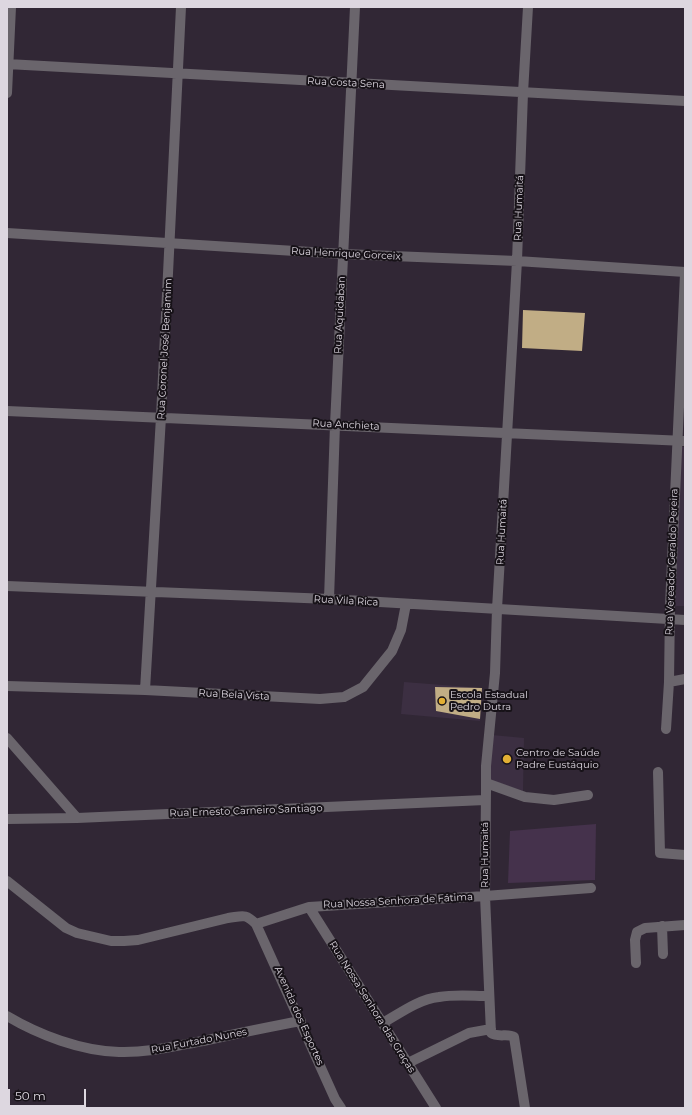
<!DOCTYPE html>
<html>
<head>
<meta charset="utf-8">
<style>
  body { margin:0 }
  #map { position:relative; width:692px; height:1115px; overflow:hidden; background:#312735; font-family:Montserrat,sans-serif }
  canvas { display:block }
  .frame { position:absolute; inset:0; border:8px solid #ddd7e0; pointer-events:none }
  .scale { position:absolute; left:8px; top:1089px; width:78px; height:18px; box-sizing:border-box; border:2px solid #ddd7e0; border-top:0; padding-left:5px; font-size:12px; line-height:14px; white-space:nowrap; color:#ddd7e0; -webkit-text-stroke:3px #171218; paint-order:stroke }
</style>
</head>
<body>
<div id="map">
<canvas width="692" height="1115"></canvas>
<div class="frame"></div>
<div class="scale">50 m</div>
</div>
<script>
const ctx = document.querySelector('canvas').getContext('2d');
ctx.lineJoin = 'round';
function paint(path, color) { ctx.fillStyle = color; ctx.fill(path, 'evenodd'); }
function stroke(path, color, width, dash) { ctx.strokeStyle = color; ctx.lineWidth = width; ctx.lineCap = dash ? 'butt' : 'round'; ctx.setLineDash(dash || []); ctx.stroke(path); }
function label(font, color, halo, rows, align = 'center') {
  ctx.font = font + ' Montserrat,sans-serif'; ctx.lineWidth = 4; ctx.setLineDash([]); ctx.textBaseline = 'middle'; ctx.strokeStyle = halo; ctx.fillStyle = color; for (const [text, x, y, turn = 0] of rows) {
    ctx.save(); ctx.translate(x, y); ctx.rotate((+turn || 0) * Math.PI / 180); ctx.textAlign = isNaN(turn) ? turn : align; if (halo) ctx.strokeText(text, 0, 0); ctx.fillText(text, 0, 0); ctx.restore();
  }
}
const built = new Path2D(`
  M 680,447 L 685,447 L 685,606 L 673,606 Z
  M 404,682 L 482,688 L 480,721 L 401,714 Z
  M 492,735 L 524,738 L 523,791 L 490,780 Z`);
const green = new Path2D(`
  M 596,824 L 595,880 L 508,883 L 510,831 Z`);
const building = new Path2D(`
  M 523,310 L 585,313 L 582,351 L 522,348 Z
  M 435,687 L 482,688 L 480,719 L 436,711 Z`);
const minor = new Path2D(`
  M 7,64 L 685,101
  M 7,93 L 11,7
  M 7,233 L 343,254 L 517,261 L 685,272
  M 7,411 L 685,441
  M 7,586 L 329,599 L 685,620
  M 329,599 L 335,425 L 355,7
  M 669,682 L 685,679
  M 7,686 L 145,690 L 320,699 L 344,697 L 363,687 L 392,651 L 401,630 L 406,604
  M 145,690 L 161,417 L 181,7
  M 666,729 L 669,682 L 670,606 L 685,274
  M 7,738 L 77,818
  M 658,772 L 660,853 L 685,855
  M 486,783 L 525,797 L 554,800 L 588,795
  M 7,819 L 77,818 L 485,800
  M 7,881 L 66,928 L 77,933 L 111,941 L 124,941 L 138,940 L 228,918 C 243,916 245,913 256,924 L 335,1099 L 341,1108
  M 309,907 L 436,1108
  M 256,924 L 309,907 L 485,896 L 591,888
  M 662,926 L 663,954
  M 636,963 L 635,940 L 637,932 L 645,928 L 685,925
  M 7,1016 C 39,1035 81,1051 119,1052 C 147,1053 175,1046 203,1041 C 235,1034 268,1027 301,1021
  M 383,1023 C 400,1013 419,999 439,997 C 455,994 473,996 489,996
  M 408,1063 L 469,1033 L 491,1029
  M 525,1108 L 514,1037 C 508,1033 498,1038 491,1033 L 485,896 L 486,791 L 486,766 L 495,673 L 497,609 L 517,261 L 523,93 L 528,7`);
const markers = [
  [442,701,4,"#e2af34"],
  [507,759,5,"#e2af34"]
];
const streetNames = [
  ["Rua Costa Sena",346,83,3],
  ["Rua Humaitá",519,208,-88],
  ["Rua Henrique Gorceix",346,254,3],
  ["Rua Aquidaban",340,315,-87],
  ["Rua Coronel José Benjamim",165,349,-87],
  ["Rua Anchieta",346,425,3],
  ["Rua Humaitá",502,532,-87],
  ["Rua Vereador Geraldo Pereira",672,562,-88],
  ["Rua Vila Rica",346,601,3],
  ["Rua Bela Vista",234,695,3],
  ["Rua Ernesto Carneiro Santiago",246,811,-2],
  ["Rua Humaitá",485,855,-90],
  ["Rua Nossa Senhora de Fátima",398,901,-3],
  ["Rua Nossa Senhora das Graças",372,1007,58],
  ["Avenida dos Esportes",299,1016,66],
  ["Rua Furtado Nunes",199,1041,-11]
];
const poiNames = [
  ["Escola Estadual",450,695],
  ["Pedro Dutra",450,707],
  ["Centro de Saúde",516,753],
  ["Padre Eustáquio",516,765]
];
paint(built, '#3c2f42');
paint(green, '#45324c');
paint(building, '#c1ad85');
stroke(minor, '#6a656c', 10);
for (const [x, y, r, color] of markers) { const dot = new Path2D(); dot.arc(x, y, r, 0, 2 * Math.PI); ctx.fillStyle = color; ctx.fill(dot); stroke(dot, '#171218', 1.5); }
label('10px', '#ddd7e0', '#171218', streetNames);
label('10px', '#ddd7e0', '#171218', poiNames, 'left');
</script>
</body>
</html>
